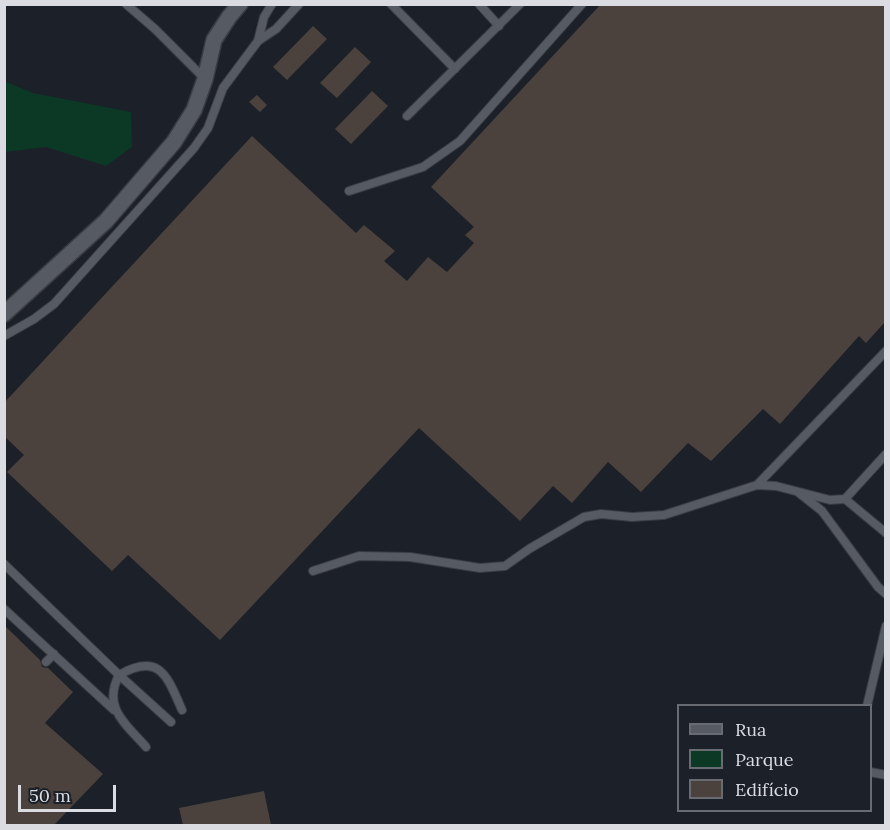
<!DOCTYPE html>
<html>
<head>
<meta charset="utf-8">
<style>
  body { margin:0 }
  #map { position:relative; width:890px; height:830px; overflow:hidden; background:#1c2028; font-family:Lora,serif }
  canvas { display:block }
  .frame { position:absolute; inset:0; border:6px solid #dadce2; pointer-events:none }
  .legend { position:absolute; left:677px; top:704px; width:195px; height:108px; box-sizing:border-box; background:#1c2028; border:2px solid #686b72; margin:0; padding:8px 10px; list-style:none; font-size:18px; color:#dadce2 }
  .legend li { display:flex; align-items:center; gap:12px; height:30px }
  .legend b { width:30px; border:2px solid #686b72 }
  .scale { position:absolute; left:18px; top:785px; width:98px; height:27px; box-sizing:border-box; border:3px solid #dadce2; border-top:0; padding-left:8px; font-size:18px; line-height:21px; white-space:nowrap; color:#dadce2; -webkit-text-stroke:4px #1c2028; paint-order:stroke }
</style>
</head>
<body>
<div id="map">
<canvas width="890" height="830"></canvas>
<div class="frame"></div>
<ul class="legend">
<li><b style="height:8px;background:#565a63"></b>Rua</li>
<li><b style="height:16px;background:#0b3926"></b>Parque</li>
<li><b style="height:16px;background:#4b423d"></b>Edifício</li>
</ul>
<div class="scale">50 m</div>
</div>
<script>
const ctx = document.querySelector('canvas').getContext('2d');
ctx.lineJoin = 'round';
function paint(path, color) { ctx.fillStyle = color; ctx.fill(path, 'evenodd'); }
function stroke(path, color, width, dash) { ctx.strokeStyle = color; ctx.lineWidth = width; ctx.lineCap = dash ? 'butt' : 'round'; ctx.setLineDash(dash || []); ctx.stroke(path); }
const green = new Path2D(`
  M 4,81 L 33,93 L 131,112 L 132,147 L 106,166 L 46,147 L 5,152 Z`);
const building = new Path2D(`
  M 601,4 L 885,4 L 885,322 L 866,343 L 859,336 L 780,424 L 763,409 L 711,461 L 688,443 L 641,492 L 608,462 L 572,503 L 553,486 L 520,521 L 419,428 L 220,640 L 128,555 L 112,571 L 7,472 L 24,455 L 4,436 L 4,403 L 252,136 L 356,233 L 364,225 L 395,251 L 384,261 L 407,281 L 428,257 L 447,272 L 474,243 L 465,235 L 474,227 L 431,187 Z
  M 313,26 L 327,39 L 287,80 L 273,67 Z
  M 355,47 L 371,62 L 337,98 L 320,83 Z
  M 372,91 L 388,106 L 351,144 L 335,129 Z
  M 257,95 L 267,105 L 260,112 L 249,102 Z
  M 4,625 L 40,660 L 42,667 L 48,668 L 73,692 L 45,723 L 103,774 L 54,825 L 4,825 Z
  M 264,791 L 271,825 L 183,825 L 179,808 Z`);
const service = new Path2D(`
  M 126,4 L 155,29 L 205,79
  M 272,4 L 264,17 L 258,41 L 276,29 L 299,4
  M 391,4 L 455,69
  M 479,4 L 499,26
  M 407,116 L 520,4
  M 349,191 L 423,167 L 460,141 L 582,4
  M 4,336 L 34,319 L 54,304 L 194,148 L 208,128 L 223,88 L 258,41
  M 757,485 L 886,351
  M 798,492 L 822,511 L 878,587 L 886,594
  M 845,499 L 886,454
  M 4,564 L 119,675 L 171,722
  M 313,571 L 359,556 L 410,557 L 480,568 L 505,566 L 529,549 L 584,517 L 601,514 L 632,517 L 664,515 L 757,485 L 776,486 L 830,500 L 845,499 L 886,533
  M 4,609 L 114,710
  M 46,662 L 54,654
  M 867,706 L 886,626
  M 146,747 C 126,724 102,708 119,675 C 160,652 167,676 182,710
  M 870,772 L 886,775`);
const minor = new Path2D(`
  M 4,314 L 106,221 L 174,142 L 194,110 L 205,79 L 214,40 L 229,17 L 240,4`);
paint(green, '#0b3926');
paint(building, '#4b423d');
stroke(service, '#3a3c42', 10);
stroke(minor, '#3a3c42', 18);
stroke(service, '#565a63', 8);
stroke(minor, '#565a63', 15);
</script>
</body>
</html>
